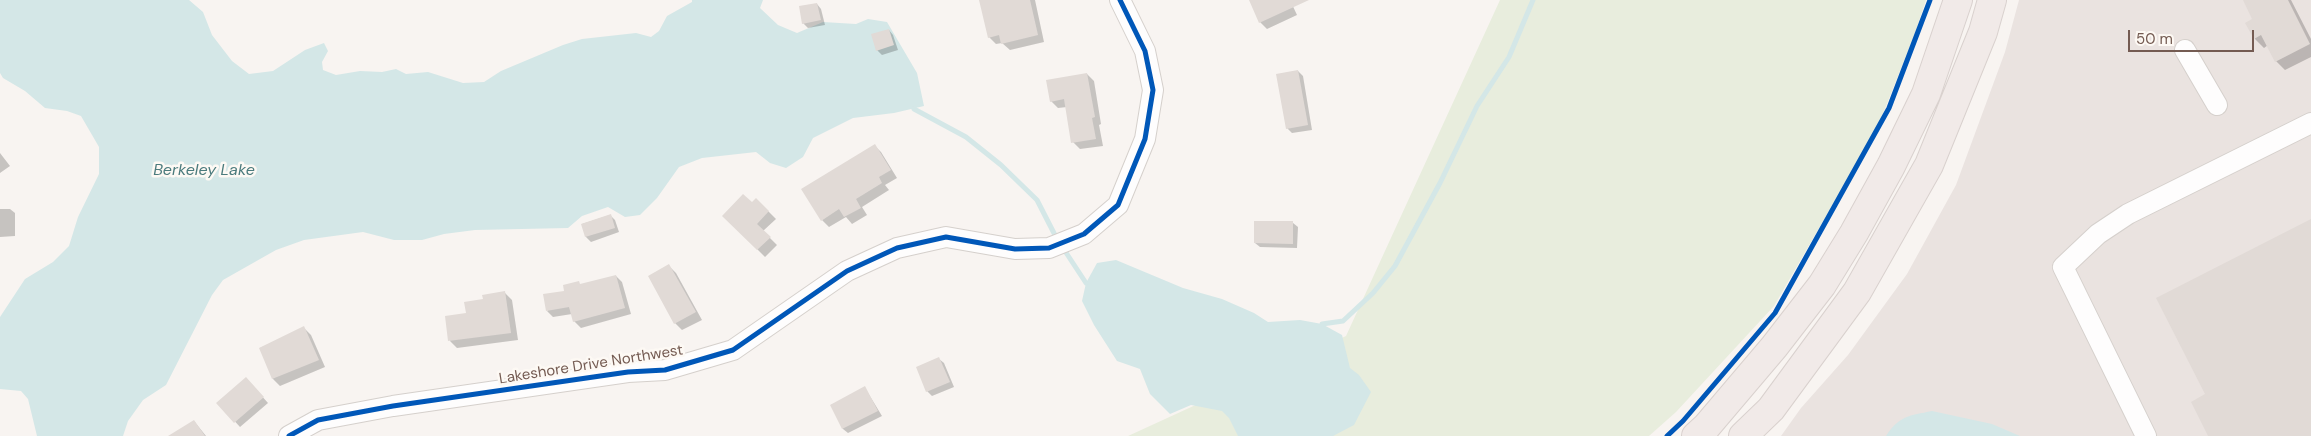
<!DOCTYPE html>
<html>
<head>
<meta charset="utf-8">
<style>
  body { margin:0 }
  #map { position:relative; width:2311px; height:436px; overflow:hidden; background:#f8f4f1; font-family:"DM Sans",sans-serif }
  canvas { display:block }
  .scale { position:absolute; left:2128px; top:30px; width:126px; height:22px; box-sizing:border-box; border:2px solid #745b52; border-top:0; padding-left:6px; font-size:15px; line-height:18px; white-space:nowrap; color:#745b52; -webkit-text-stroke:4px #fdf9f4; paint-order:stroke }
</style>
</head>
<body>
<div id="map">
<canvas width="2311" height="436"></canvas>
<div class="scale">50 m</div>
</div>
<script>
const ctx = document.querySelector('canvas').getContext('2d');
ctx.lineJoin = 'round';
function paint(path, color) { ctx.fillStyle = color; ctx.fill(path, 'evenodd'); }
function stroke(path, color, width, dash) { ctx.strokeStyle = color; ctx.lineWidth = width; ctx.lineCap = dash ? 'butt' : 'round'; ctx.setLineDash(dash || []); ctx.stroke(path); }
function label(font, color, halo, rows, align = 'center') {
  ctx.font = font + ' "DM Sans",sans-serif'; ctx.lineWidth = 5; ctx.setLineDash([]); ctx.textBaseline = 'middle'; ctx.strokeStyle = halo; ctx.fillStyle = color; for (const [text, x, y, turn = 0] of rows) {
    ctx.save(); ctx.translate(x, y); ctx.rotate((+turn || 0) * Math.PI / 180); ctx.textAlign = isNaN(turn) ? turn : align; if (halo) ctx.strokeText(text, 0, 0); ctx.fillText(text, 0, 0); ctx.restore();
  }
}
const industrial = new Path2D(`
  M 2019,0 L 2311,0 L 2311,436 L 1781,436 L 1801,408 L 1848,355 L 1907,274 L 1956,185 L 2005,52 Z`);
const green = new Path2D(`
  M 1500,0 L 1926,0 L 1914,36 L 1878,126 L 1774,306 L 1676,412 L 1649,436 L 1128,436 L 1346,336 Z`);
const water = new Path2D(`
  M 0,0 L 189,0 L 203,12 L 212,35 L 232,61 L 249,74 L 273,71 L 305,50 L 324,43 L 328,51 L 322,62 L 323,70 L 336,75 L 360,71 L 382,72 L 396,69 L 406,74 L 428,72 L 463,83 L 484,82 L 501,71 L 563,45 L 582,39 L 636,33 L 651,37 L 659,31 L 667,16 L 692,2 L 692,0 L 763,0 L 760,8 L 778,25 L 797,33 L 823,22 L 856,24 L 868,19 L 887,22 L 917,73 L 924,106 L 894,113 L 853,118 L 813,138 L 803,157 L 786,168 L 770,163 L 756,152 L 702,158 L 679,167 L 657,198 L 640,215 L 625,217 L 608,207 L 582,216 L 568,228 L 475,230 L 444,234 L 422,240 L 394,240 L 363,232 L 304,240 L 276,250 L 223,280 L 212,295 L 166,385 L 143,400 L 128,421 L 123,436 L 37,436 L 28,399 L 21,391 L 0,389 L 0,317 L 25,279 L 53,262 L 69,246 L 78,217 L 99,174 L 99,147 L 81,116 L 67,111 L 45,108 L 25,91 L 3,78 L 0,73 Z
  M 1116,260 L 1183,288 L 1222,299 L 1254,313 L 1268,322 L 1300,320 L 1322,324 L 1342,335 L 1350,368 L 1359,375 L 1371,392 L 1354,425 L 1333,436 L 1238,436 L 1229,418 L 1222,411 L 1191,405 L 1170,414 L 1150,394 L 1140,369 L 1117,361 L 1094,325 L 1082,301 L 1086,283 L 1097,263 Z
  M 1932,411 L 1992,424 L 2020,436 L 1886,436 C 1900,415 1909,416 1932,411 Z`);
const shadow = new Path2D(`
  M 981,0 L 1035,0 L 1044,42 L 1010,50 L 1002,43 L 996,44 L 989,37 Z
  M 1250,0 L 1290,0 L 1297,15 L 1267,29 L 1260,22 Z
  M 2244,0 L 2291,0 L 2311,39 L 2311,57 L 2285,70 L 2276,61 L 2268,45 L 2264,48 L 2255,39 L 2254,19 Z
  M 817,4 L 821,9 L 825,25 L 808,28 L 803,23 Z
  M 889,30 L 893,35 L 898,50 L 882,55 L 877,50 Z
  M 1298,71 L 1303,76 L 1312,130 L 1292,133 L 1287,128 Z
  M 1087,74 L 1094,81 L 1101,124 L 1099,125 L 1103,146 L 1080,149 L 1073,142 L 1067,107 L 1058,108 L 1051,101 Z
  M 874,145 L 881,152 L 897,178 L 885,185 L 889,190 L 862,207 L 867,215 L 852,224 L 846,217 L 829,227 L 822,220 Z
  M 0,153 L 10,166 L 0,173 Z
  M 756,199 L 776,219 L 763,231 L 777,245 L 765,257 L 724,216 L 752,204 Z
  M 0,209 L 10,209 L 15,213 L 15,236 L 0,237 Z
  M 610,215 L 615,220 L 619,232 L 591,242 L 586,237 L 582,224 Z
  M 1293,223 L 1298,227 L 1297,248 L 1260,247 L 1255,243 Z
  M 669,266 L 676,273 L 702,320 L 682,330 L 675,323 Z
  M 616,276 L 622,282 L 631,314 L 581,328 L 574,321 L 572,314 L 553,317 L 547,311 L 566,292 L 581,285 Z
  M 505,293 L 512,300 L 518,340 L 457,348 L 450,341 L 446,317 L 467,314 L 484,300 Z
  M 304,328 L 311,335 L 325,367 L 280,386 L 273,379 L 260,348 Z
  M 939,359 L 944,363 L 954,387 L 932,396 L 927,391 Z
  M 251,384 L 268,403 L 240,427 L 218,403 Z
  M 865,388 L 882,416 L 848,433 L 843,429 L 831,405 Z
  M 194,421 L 206,436 L 171,436 Z`);
const stream = new Path2D(`
  M 914,109 L 966,137 L 1001,165 L 1037,200 L 1058,241
  M 1063,248 L 1086,283
  M 1322,324 L 1343,321 L 1373,293 L 1395,266 L 1440,183 L 1477,106 L 1509,57 L 1533,0`);
const building = new Path2D(`
  M 979,0 L 1030,0 L 1038,35 L 1001,44 L 999,35 L 988,38 Z
  M 1249,0 L 1309,0 L 1259,23 Z
  M 2243,0 L 2288,0 L 2310,44 L 2275,62 L 2261,35 L 2254,39 L 2245,23 L 2252,19 Z
  M 817,3 L 821,20 L 802,24 L 799,6 Z
  M 889,29 L 894,45 L 876,51 L 871,34 Z
  M 1298,70 L 1308,125 L 1286,129 L 1276,74 Z
  M 1087,73 L 1095,117 L 1092,118 L 1096,139 L 1071,143 L 1064,99 L 1050,102 L 1046,80 Z
  M 875,144 L 891,170 L 879,177 L 882,183 L 856,199 L 861,208 L 844,217 L 839,209 L 821,221 L 801,189 Z
  M 743,194 L 752,202 L 756,198 L 769,211 L 757,224 L 771,237 L 757,250 L 722,216 Z
  M 611,214 L 615,228 L 585,237 L 581,224 Z
  M 2311,219 L 2311,436 L 2208,436 L 2191,402 L 2205,394 L 2156,298 Z
  M 1254,221 L 1293,221 L 1293,244 L 1254,243 Z
  M 669,264 L 696,312 L 674,324 L 648,276 Z
  M 616,275 L 625,308 L 573,322 L 569,307 L 546,311 L 543,294 L 564,291 L 563,285 L 579,281 L 580,284 Z
  M 505,291 L 511,333 L 448,341 L 445,316 L 466,313 L 464,302 L 483,299 L 482,295 Z
  M 304,326 L 319,360 L 272,379 L 259,348 Z
  M 939,357 L 950,382 L 926,392 L 916,367 Z
  M 246,377 L 264,397 L 234,423 L 216,403 Z
  M 865,386 L 878,411 L 842,429 L 830,405 Z
  M 194,420 L 205,436 L 168,436 Z`);
const minor = new Path2D(`
  M 2185,50 L 2217,105
  M 289,436 L 318,420 L 393,406 L 628,372 L 665,370 L 733,350 L 847,271 L 897,248 L 946,237 L 1015,249 L 1049,248 L 1084,234 L 1118,205 L 1145,139 L 1153,90 L 1145,51 L 1120,0
  M 2146,436 L 2063,267 L 2098,234 L 2128,214 L 2311,123`);
const highway = new Path2D(`
  M 1696,436 L 1707,426 L 1774,347 L 1822,285 L 1854,233 L 1891,166 L 1926,94 L 1958,0
  M 1743,436 L 1771,409 L 1857,292 L 1929,165 L 1983,32 L 1992,0`);
const cycleway = new Path2D(`
  M 289,436 L 318,420 L 393,406 L 628,372 L 665,370 L 733,350 L 847,271 L 897,248 L 946,237 L 1015,249 L 1049,248 L 1084,234 L 1118,205 L 1145,139 L 1153,90 L 1145,51 L 1120,0
  M 1667,436 L 1683,421 L 1775,313 L 1889,108 L 1930,0`);
const streetNames = [
  ["Lakeshore Drive Northwest",591,365,-9]
];
const waterNames = [
  ["Berkeley Lake",204,171]
];
paint(industrial, '#eae3e0');
paint(green, '#e8eddd');
paint(water, '#d4e7e7');
paint(shadow, '#0003');
stroke(stream, '#d4e7e7', 5);
paint(building, '#e1dad6');
stroke(minor, '#d5d0cc', 22);
stroke(highway, '#d9d1ce', 30);
stroke(minor, '#fefdfd', 20);
stroke(highway, '#f1eae8', 28);
stroke(cycleway, '#0057b8', 5);
label('15px', '#745b52', '#fdf9f4', streetNames);
label('italic 16px', '#4b7b7d', '#fdf9f4', waterNames);
</script>
</body>
</html>
